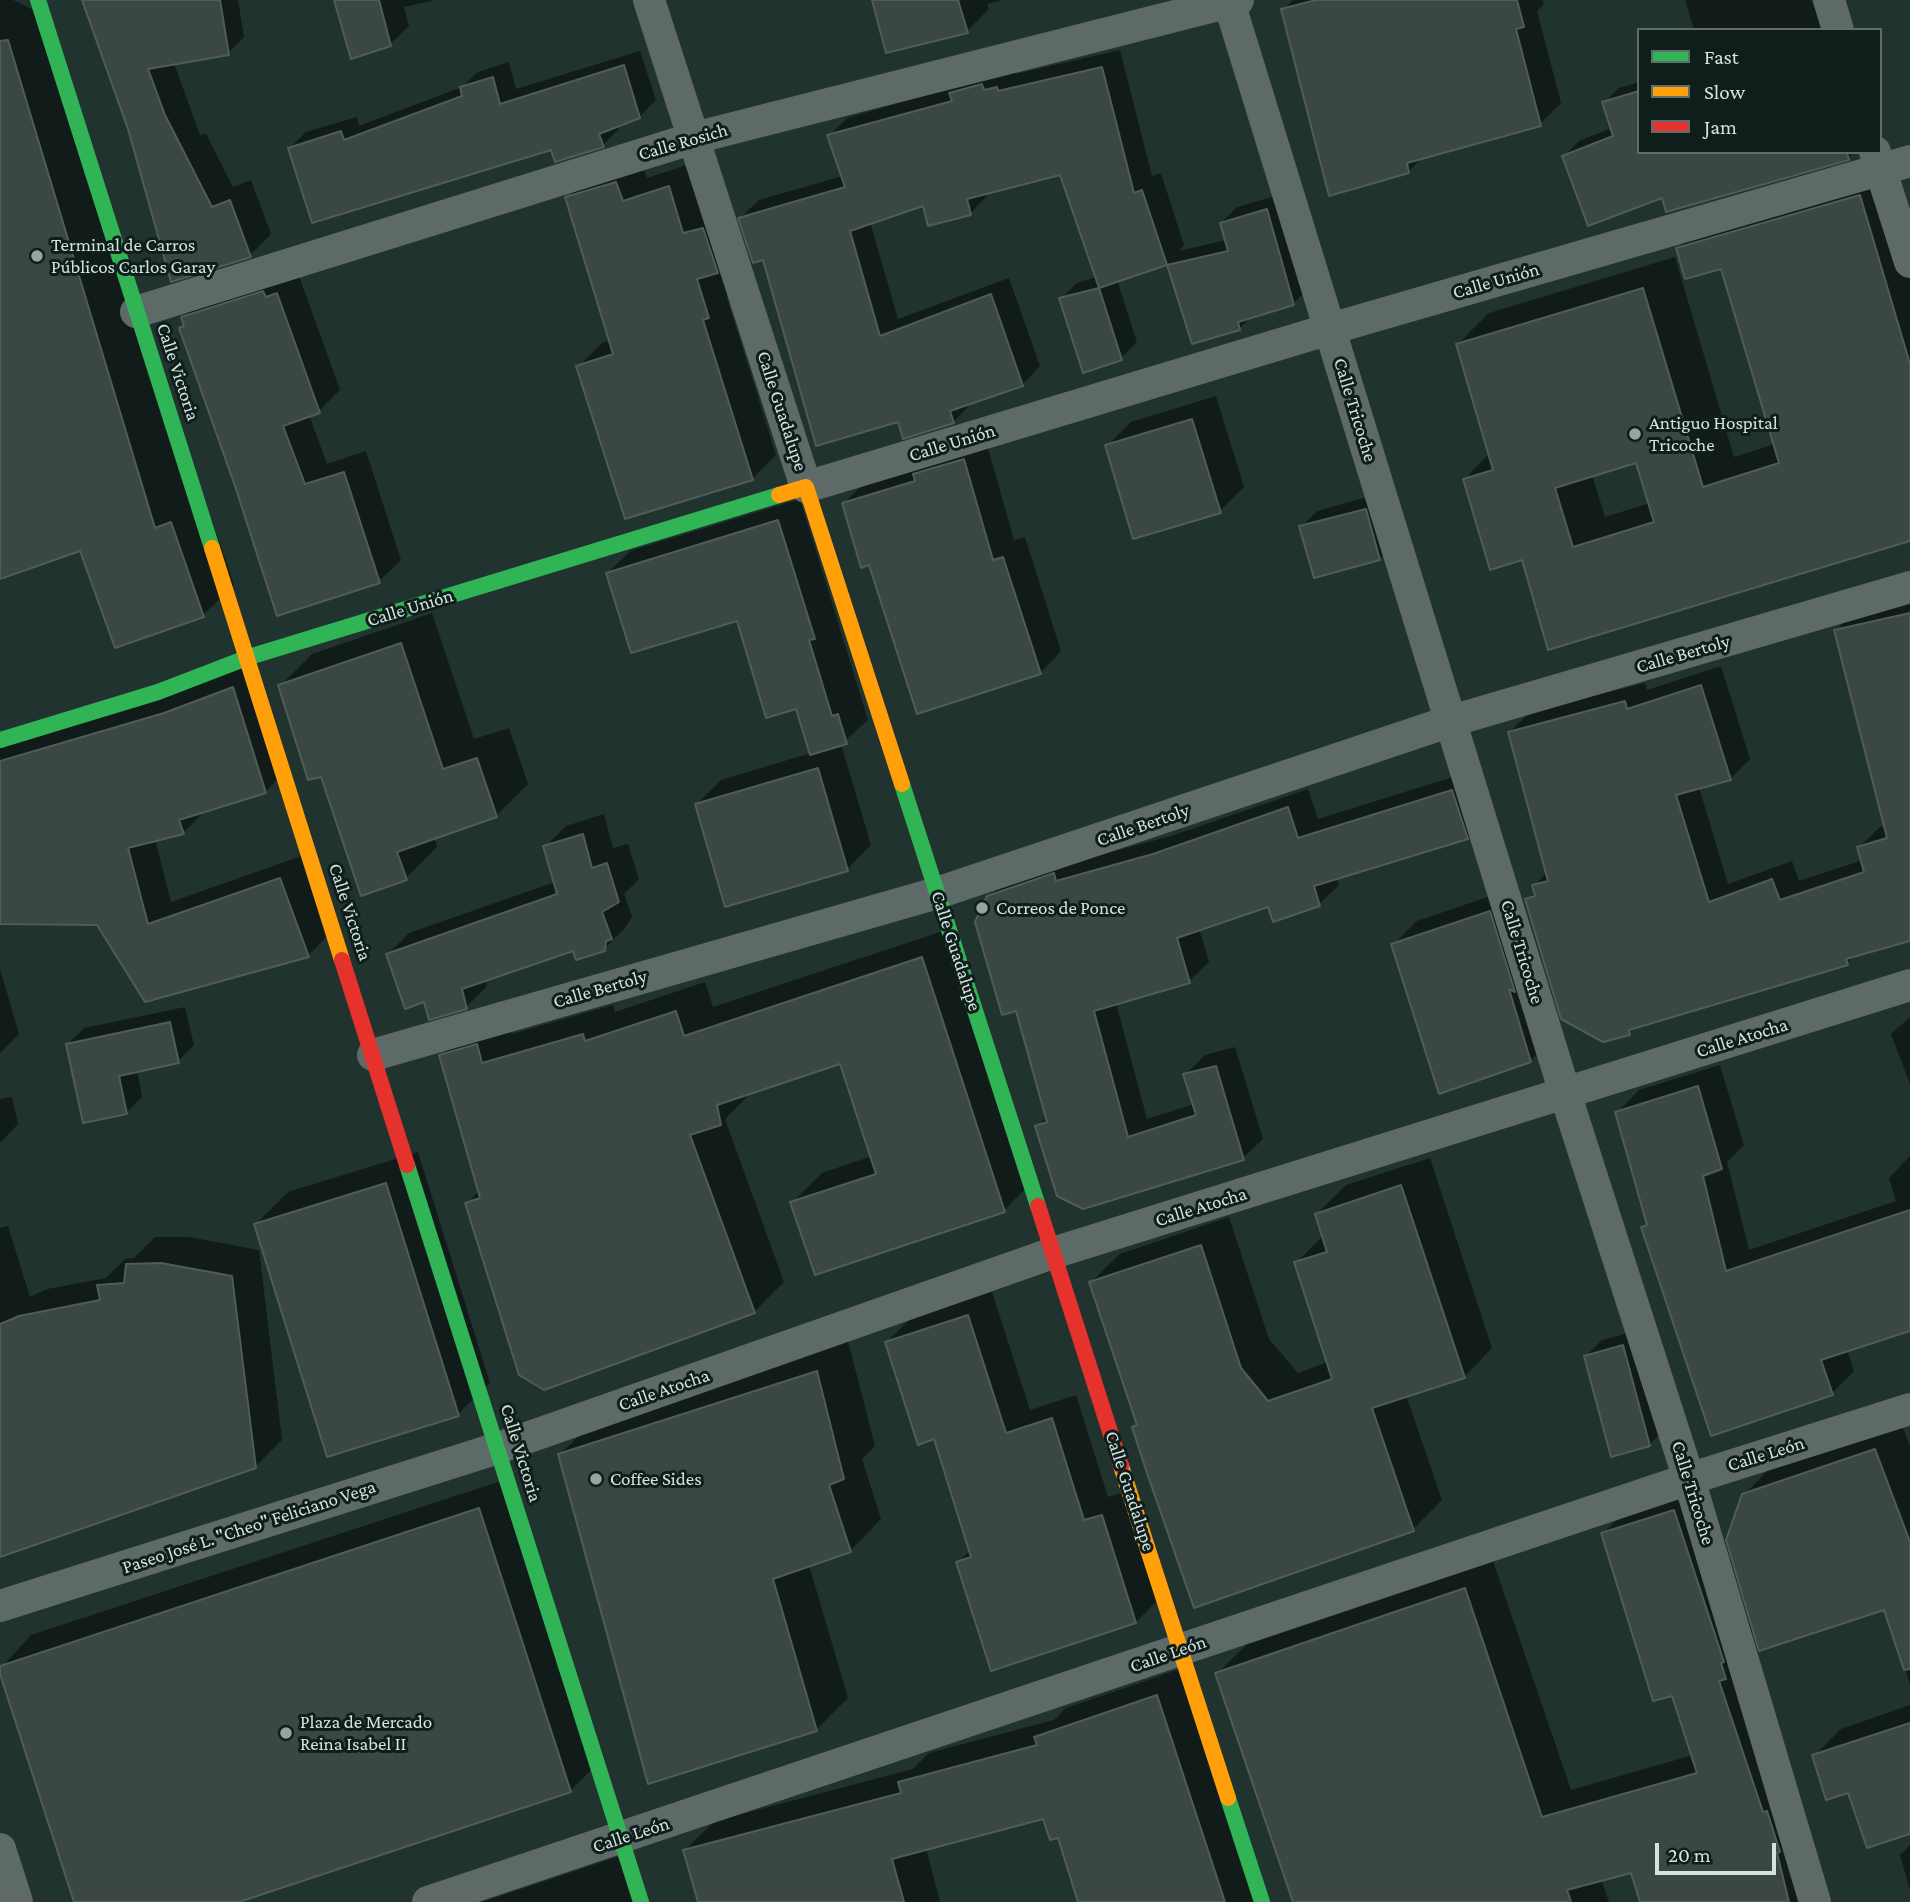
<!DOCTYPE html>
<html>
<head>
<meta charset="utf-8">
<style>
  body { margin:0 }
  #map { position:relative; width:1910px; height:1902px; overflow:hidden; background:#21332f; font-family:"Crimson Pro",serif }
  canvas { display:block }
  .legend { position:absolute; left:1637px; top:28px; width:245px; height:126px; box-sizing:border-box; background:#101e1b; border:2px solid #5e6d69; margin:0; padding:9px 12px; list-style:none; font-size:21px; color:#d2e4df }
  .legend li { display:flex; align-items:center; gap:14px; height:35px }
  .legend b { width:35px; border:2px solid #5e6d69 }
  .scale { position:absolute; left:1655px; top:1843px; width:121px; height:32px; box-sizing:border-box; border:4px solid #d2e4df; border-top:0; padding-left:9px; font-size:21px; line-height:24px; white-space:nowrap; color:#d2e4df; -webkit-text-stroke:5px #101e1b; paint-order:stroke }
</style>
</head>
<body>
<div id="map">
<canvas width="1910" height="1902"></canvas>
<ul class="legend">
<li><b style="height:9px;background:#30b455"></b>Fast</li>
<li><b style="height:9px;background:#ff9f0a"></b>Slow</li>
<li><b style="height:9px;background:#e5322d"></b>Jam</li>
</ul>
<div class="scale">20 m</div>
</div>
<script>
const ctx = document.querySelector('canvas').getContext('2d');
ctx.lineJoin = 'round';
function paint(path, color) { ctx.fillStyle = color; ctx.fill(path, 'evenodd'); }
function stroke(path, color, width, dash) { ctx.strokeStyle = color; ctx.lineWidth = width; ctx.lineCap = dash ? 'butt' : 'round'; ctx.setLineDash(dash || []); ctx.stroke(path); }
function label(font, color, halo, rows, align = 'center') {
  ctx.font = font + ' "Crimson Pro",serif'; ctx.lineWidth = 6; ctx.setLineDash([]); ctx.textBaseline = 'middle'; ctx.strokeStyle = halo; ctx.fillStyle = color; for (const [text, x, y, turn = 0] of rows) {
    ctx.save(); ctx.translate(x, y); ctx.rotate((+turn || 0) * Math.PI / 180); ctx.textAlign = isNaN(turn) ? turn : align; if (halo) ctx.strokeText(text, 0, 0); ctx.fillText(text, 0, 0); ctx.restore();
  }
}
const shadow = new Path2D(`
  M 0,0 L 13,0 L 40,13 L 234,585 L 203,615 L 81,548 L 0,577 Z
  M 84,0 L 151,0 L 200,135 L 206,134 L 233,187 L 251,180 L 271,234 L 250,255 L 130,128 Z
  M 178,0 L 238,0 L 244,37 L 228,53 Z
  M 336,0 L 435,0 L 404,7 L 409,26 L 390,44 Z
  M 878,0 L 1002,0 L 987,4 L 989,9 L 967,31 Z
  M 1293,0 L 1543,0 L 1544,4 L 1537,11 L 1561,103 L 1540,124 L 1424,156 L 1409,171 L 1283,10 Z
  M 1685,0 L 1811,0 L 1825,30 L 1694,30 Z
  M 1120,50 L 1152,176 L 1161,173 L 1184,245 L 1179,251 L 1226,240 L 1221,223 L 1237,207 L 1283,194 L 1309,288 L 1293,304 L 1252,316 L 1239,329 L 1194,342 L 1168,263 L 1117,280 L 1137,342 L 1121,358 L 1061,299 L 1077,283 L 1097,277 L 1062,173 L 987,192 L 988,195 L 970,214 L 924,204 L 870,222 L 898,319 L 1009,278 L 1040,366 L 1022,385 L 971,404 L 953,422 L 899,420 L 764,258 L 740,218 L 759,200 L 843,176 L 829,136 L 847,118 L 1014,70 L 1016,74 Z
  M 640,51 L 656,100 L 640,116 L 617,125 L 619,129 L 603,145 L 290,148 L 306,132 L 357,117 L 359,126 L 462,87 L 478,72 L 509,62 L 516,89 Z
  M 1639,82 L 1639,152 L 1854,152 L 1848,158 L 1663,196 L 1564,156 L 1579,141 L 1612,128 L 1604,103 L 1619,88 Z
  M 640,159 L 647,178 L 693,163 L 732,293 L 727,298 L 776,455 L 752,479 L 578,367 L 602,343 L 611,340 L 567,198 L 591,174 Z
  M 1891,164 L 1910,227 L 1910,539 L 1523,558 L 1465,479 L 1490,453 L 1458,344 L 1489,313 L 1675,257 L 1734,457 L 1775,444 L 1722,267 L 1678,248 L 1710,217 ZM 1637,460 L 1650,503 L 1605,517 L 1592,475 Z
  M 298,273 L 340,390 L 319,411 L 309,415 L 327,464 L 366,451 L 401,560 L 379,581 L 278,613 L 181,329 L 185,324 L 183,318 L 205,296 Z
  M 1216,396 L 1244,487 L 1220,511 L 1107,446 L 1131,422 Z
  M 985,438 L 1014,540 L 1025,537 L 1061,651 L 1040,673 L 871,563 L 844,503 L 866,482 Z
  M 1382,493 L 1395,543 L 1379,559 L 1301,527 L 1317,511 Z
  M 800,499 L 868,720 L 841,744 L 871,845 L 847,869 L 697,804 L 721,780 L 811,753 L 797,706 L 738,619 L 608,573 L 630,551 Z
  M 1910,597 L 1910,933 L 1856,954 L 1847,963 L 1637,1026 L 1630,1033 L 1527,900 L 1536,891 L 1534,886 L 1547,872 L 1510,732 L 1530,712 L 1645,683 L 1647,690 L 1721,666 L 1750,759 L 1730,779 L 1699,787 L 1728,884 L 1792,861 L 1799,881 L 1863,860 L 1859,847 L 1879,828 L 1886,825 L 1836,630 L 1856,610 Z
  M 432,613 L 474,739 L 509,728 L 528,784 L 496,816 L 434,837 L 437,847 L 406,878 L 322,774 L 280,686 L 312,654 Z
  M 256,664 L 289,768 L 266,791 L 207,809 L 183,833 L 155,839 L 171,902 L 304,855 L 331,932 L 308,956 L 98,923 L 0,922 L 0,747 Z
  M 1472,771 L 1486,818 L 1467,838 L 1337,878 L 1339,885 L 1319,904 L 1269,905 L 1199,928 L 1209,962 L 1189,981 L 1116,1003 L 1147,1119 L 1194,1104 L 1185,1075 L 1205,1055 L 1235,1047 L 1263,1139 L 1243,1158 L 1084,1208 L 1037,1127 L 1047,1116 L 989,897 L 1009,877 L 1075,862 L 1174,835 L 1308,789 L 1318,819 Z
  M 604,814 L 613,848 L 628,844 L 639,879 L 624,894 L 632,917 L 625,928 L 604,949 L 574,949 L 485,979 L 487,986 L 466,1007 L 425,1000 L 388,954 L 409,933 L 555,882 L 545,847 L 566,826 Z
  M 1514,888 L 1554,1037 L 1530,1061 L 1393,945 L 1417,921 Z
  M 952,928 L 1034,1180 L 1004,1210 L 792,1203 L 822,1173 L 872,1156 L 841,1062 L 751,1093 L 725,1119 L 784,1282 L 754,1312 L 467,1203 L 479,1191 L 441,1056 L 471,1026 L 507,1016 L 512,1034 L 613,1005 L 615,1012 L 705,982 L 713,1007 Z
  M 0,969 L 19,1034 L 0,1053 Z
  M 185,1007 L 194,1045 L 178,1061 L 137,1070 L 142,1097 L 126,1113 L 68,1044 L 84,1028 Z
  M 1910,1017 L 1910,1084 L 1891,1034 Z
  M 1720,1065 L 1744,1145 L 1727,1162 L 1749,1250 L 1896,1201 L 1889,1178 L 1910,1156 L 1910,1329 L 1847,1350 L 1854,1371 L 1832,1393 L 1643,1228 L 1648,1222 L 1617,1113 L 1639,1090 Z
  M 12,1097 L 18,1124 L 0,1143 L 0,1099 Z
  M 418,1152 L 490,1383 L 458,1414 L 256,1224 L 288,1192 Z
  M 1430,1158 L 1492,1348 L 1464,1377 L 1406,1395 L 1442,1500 L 1413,1529 L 1195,1606 L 1134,1427 L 1138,1423 L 1091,1282 L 1120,1254 L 1229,1217 L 1269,1339 L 1298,1373 L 1328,1362 L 1296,1263 L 1324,1235 L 1317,1214 L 1346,1185 Z
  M 8,1226 L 30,1297 L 47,1289 L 106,1278 L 125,1259 L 134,1258 L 155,1237 L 189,1237 L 259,1250 L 282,1440 L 255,1467 L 0,1555 L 0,1228 Z
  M 992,1292 L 1030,1410 L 1076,1395 L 1108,1497 L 1125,1492 L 1160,1598 L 1136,1622 L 958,1563 L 970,1550 L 936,1437 L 887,1342 L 911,1318 Z
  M 1639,1330 L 1665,1429 L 1649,1445 L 1586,1356 L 1602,1340 Z
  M 848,1341 L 875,1446 L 862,1459 L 881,1519 L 850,1551 L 809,1565 L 848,1698 L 816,1730 L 560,1454 L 592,1423 Z
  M 1901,1423 L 1910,1446 L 1910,1684 L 1885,1608 L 1744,1495 L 1771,1467 Z
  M 510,1478 L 602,1759 L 570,1791 L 233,1902 L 76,1902 L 0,1669 L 31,1635 Z
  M 1703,1483 L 1752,1632 L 1749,1635 L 1808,1822 L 1805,1825 L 1824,1902 L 1642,1902 L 1632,1871 L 1601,1879 L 1609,1902 L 1295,1902 L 1217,1674 L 1246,1645 L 1493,1561 L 1571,1790 L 1693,1755 L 1673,1693 L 1603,1534 L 1631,1505 Z
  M 1186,1667 L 1263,1902 L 1080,1902 L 1059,1836 L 1044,1817 L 926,1848 L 940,1902 L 700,1902 L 685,1850 L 715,1821 L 913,1769 L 929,1753 L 1054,1720 L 1066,1708 Z
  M 1910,1705 L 1910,1783 L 1849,1791 L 1814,1756 L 1841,1729 Z
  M 1910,1845 L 1910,1890 L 1900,1855 Z
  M 620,1856 L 636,1902 L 482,1902 Z`);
const building = new Path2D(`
  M 82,0 L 220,0 L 229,55 L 148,69 L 165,115 L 212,207 L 230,200 L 251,257 L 171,282 L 128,129 Z
  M 334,0 L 379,0 L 391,46 L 351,59 Z
  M 872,0 L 958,0 L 968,33 L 886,53 Z
  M 1316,0 L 1517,0 L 1524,27 L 1516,29 L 1541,126 L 1407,163 L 1409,173 L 1329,196 L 1281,9 Z
  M 8,40 L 155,528 L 171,522 L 204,617 L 115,648 L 80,551 L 0,579 L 0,41 Z
  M 624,65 L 640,118 L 599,134 L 604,147 L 555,162 L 551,150 L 312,223 L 288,148 L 341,131 L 344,140 L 462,96 L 460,87 L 493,77 L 500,104 Z
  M 1102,67 L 1134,193 L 1142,190 L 1167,265 L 1099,288 L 1060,175 L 967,199 L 971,215 L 928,226 L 923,206 L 850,231 L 880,336 L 991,294 L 1023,386 L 950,411 L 954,423 L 903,439 L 898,422 L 816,446 L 763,260 L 753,263 L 738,218 L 845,187 L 827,135 L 952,101 L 949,93 L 982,84 L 984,90 L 997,87 L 998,91 Z
  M 1639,91 L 1639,152 L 1847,152 L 1849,160 L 1666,212 L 1662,198 L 1588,226 L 1562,156 L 1613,136 L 1602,102 Z
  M 616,182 L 623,201 L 669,186 L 683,233 L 703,228 L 718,273 L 697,279 L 709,318 L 703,320 L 753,480 L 625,519 L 576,366 L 613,354 L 565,197 Z
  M 1860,195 L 1910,364 L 1910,541 L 1548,650 L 1522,560 L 1490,570 L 1463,479 L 1493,470 L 1456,344 L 1643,288 L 1703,487 L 1779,463 L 1721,269 L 1685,279 L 1676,248 ZM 1636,463 L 1654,522 L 1573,547 L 1555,488 Z
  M 1267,209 L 1294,305 L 1238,322 L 1240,330 L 1192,344 L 1167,265 L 1228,251 L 1220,223 Z
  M 1099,288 L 1122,360 L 1083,373 L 1059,298 Z
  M 263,291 L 266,297 L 277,293 L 320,413 L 283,426 L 305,484 L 344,472 L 380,583 L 277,616 L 235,486 L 179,328 L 184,326 L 181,317 Z
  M 1192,419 L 1221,513 L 1133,539 L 1105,445 Z
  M 964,459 L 993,560 L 1003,557 L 1041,674 L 917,714 L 869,565 L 861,568 L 842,503 L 915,481 L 913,474 Z
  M 1366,509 L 1380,560 L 1314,578 L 1299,526 Z
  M 778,520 L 815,639 L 809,640 L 832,716 L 838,714 L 847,744 L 810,755 L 796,709 L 766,718 L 737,621 L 631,653 L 606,573 Z
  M 1910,613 L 1910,941 L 1846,959 L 1848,965 L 1629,1030 L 1630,1035 L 1603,1042 L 1561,1019 L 1525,899 L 1535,896 L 1532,885 L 1548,881 L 1508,732 L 1625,701 L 1627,709 L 1701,685 L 1731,780 L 1676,795 L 1709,902 L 1772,879 L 1780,900 L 1864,872 L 1857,847 L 1887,838 L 1834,630 Z
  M 401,643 L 443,769 L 477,758 L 497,817 L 397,852 L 407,880 L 361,896 L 321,777 L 308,780 L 278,685 Z
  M 233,687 L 266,793 L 179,820 L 184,834 L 128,848 L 148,924 L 280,878 L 309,957 L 145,1002 L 97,925 L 0,924 L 0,761 L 164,713 Z
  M 818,768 L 848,871 L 725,907 L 695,804 Z
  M 1452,790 L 1468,839 L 1314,886 L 1320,906 L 1273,922 L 1268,907 L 1177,938 L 1190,983 L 1094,1011 L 1128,1137 L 1196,1115 L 1183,1074 L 1216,1066 L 1244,1160 L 1083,1209 L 1057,1196 L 1035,1126 L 1047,1122 L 1016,1011 L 1002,1015 L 975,922 L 987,896 L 1054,873 L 1056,881 L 1153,854 L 1288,807 L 1298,838 Z
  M 583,834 L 592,868 L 607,863 L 619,902 L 602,912 L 612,939 L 606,941 L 605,951 L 576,960 L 573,951 L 462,989 L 467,1009 L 429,1020 L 424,1002 L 405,1009 L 386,954 L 557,894 L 543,846 Z
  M 1490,911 L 1515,992 L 1509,989 L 1531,1062 L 1439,1094 L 1391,944 Z
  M 922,957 L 1005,1212 L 815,1275 L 790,1202 L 876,1174 L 840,1064 L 717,1105 L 721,1125 L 690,1135 L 755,1313 L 544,1390 L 519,1375 L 465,1203 L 480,1198 L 439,1055 L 477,1044 L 482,1063 L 583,1034 L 585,1041 L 676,1011 L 684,1036 Z
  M 170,1022 L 179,1063 L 119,1076 L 127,1114 L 83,1123 L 66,1044 Z
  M 1698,1086 L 1722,1169 L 1703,1176 L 1726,1271 L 1910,1210 L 1910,1331 L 1821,1360 L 1833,1395 L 1711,1436 L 1641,1227 L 1647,1225 L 1615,1112 Z
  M 386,1183 L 459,1416 L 327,1457 L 254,1224 Z
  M 1401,1185 L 1465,1378 L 1372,1408 L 1414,1531 L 1194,1608 L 1147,1473 L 1132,1427 L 1137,1425 L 1089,1282 L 1201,1245 L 1241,1368 L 1268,1401 L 1332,1379 L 1294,1262 L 1327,1252 L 1315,1214 Z
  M 161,1263 L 232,1276 L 256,1468 L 0,1557 L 0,1324 L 19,1316 L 100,1300 L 97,1285 L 124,1283 L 126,1264 Z
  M 968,1315 L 1006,1433 L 1052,1418 L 1084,1520 L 1102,1515 L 1136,1623 L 991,1671 L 956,1562 L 971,1557 L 934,1439 L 918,1445 L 885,1342 Z
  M 1623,1345 L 1650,1446 L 1611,1457 L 1584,1356 Z
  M 817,1371 L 844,1479 L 829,1485 L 851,1552 L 773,1579 L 817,1731 L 648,1784 L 558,1454 Z
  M 1875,1449 L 1910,1542 L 1910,1669 L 1904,1670 L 1884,1610 L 1759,1651 L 1726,1540 L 1742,1494 Z
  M 479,1508 L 571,1792 L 239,1902 L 74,1902 L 0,1674 L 0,1666 Z
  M 1674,1510 L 1724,1662 L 1721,1663 L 1726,1679 L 1719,1681 L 1763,1812 L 1767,1811 L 1780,1852 L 1777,1853 L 1789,1902 L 1640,1902 L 1631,1873 L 1567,1890 L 1571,1902 L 1293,1902 L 1215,1673 L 1465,1588 L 1542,1817 L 1697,1773 L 1672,1696 L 1653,1701 L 1601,1533 Z
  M 1157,1695 L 1225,1902 L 1078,1902 L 1058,1838 L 1050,1840 L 1043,1819 L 892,1859 L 904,1902 L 698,1902 L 683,1850 L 901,1793 L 898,1782 L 1037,1745 L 1034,1737 Z
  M 1910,1723 L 1910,1834 L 1867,1848 L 1848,1793 L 1826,1800 L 1812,1755 Z`);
const street = new Path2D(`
  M 649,0 L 806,487 L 1330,329 L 1910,161
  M 1829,0 L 1838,30
  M 1229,2 L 1565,1093 L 1689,1479 L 1815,1902
  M 1875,152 L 1910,262
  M 136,312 L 694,138 L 1238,0
  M 373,1055 L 937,893 L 1451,721 L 1910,587
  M 0,1606 L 498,1448 L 1053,1253 L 1910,985
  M 0,1849 L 17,1902
  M 428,1902 L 1689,1479 L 1910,1409`);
const fast = new Path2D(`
  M 38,0 L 212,548
  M 0,740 L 158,692 L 249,657 L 779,495
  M 902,784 L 1038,1206
  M 407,1165 L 641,1902
  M 1228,1798 L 1262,1902`);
const slow = new Path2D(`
  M 779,495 L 806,487 L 902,784
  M 212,548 L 342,960
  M 1121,1466 L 1228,1798`);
const jam = new Path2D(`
  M 342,960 L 407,1165
  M 1038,1206 L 1121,1466`);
const markers = [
  [37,256,7,"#94a6a1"],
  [1635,434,7,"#94a6a1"],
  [982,908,7,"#94a6a1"],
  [596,1479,7,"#94a6a1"],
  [286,1733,7,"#94a6a1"]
];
const streetNames = [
  ["Calle Rosich",683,142,-16],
  ["Calle Unión",1496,281,-16],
  ["Calle Victoria",178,372,72],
  ["Calle Tricoche",1355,410,73],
  ["Calle Guadalupe",782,411,72],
  ["Calle Unión",952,443,-17],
  ["Calle Unión",410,608,-17],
  ["Calle Bertoly",1683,654,-16],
  ["Calle Bertoly",1143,825,-19],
  ["Calle Victoria",350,912,72],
  ["Calle Guadalupe",956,951,72],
  ["Calle Tricoche",1522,952,73],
  ["Calle Bertoly",600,989,-16],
  ["Calle Atocha",1742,1038,-17],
  ["Calle Atocha",1201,1207,-17],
  ["Calle Atocha",664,1390,-19],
  ["Calle Victoria",521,1453,73],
  ["Calle León",1766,1454,-17],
  ["Calle Guadalupe",1130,1491,72],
  ["Calle Tricoche",1693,1493,73],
  ["Paseo José L. \"Cheo\" Feliciano Vega",249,1527,-18],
  ["Calle León",1168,1654,-19],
  ["Calle León",631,1835,-18]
];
const poiNames = [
  ["Terminal de Carros",51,245],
  ["Públicos Carlos Garay",51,267],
  ["Antiguo Hospital",1649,423],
  ["Tricoche",1649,445],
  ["Correos de Ponce",996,908],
  ["Coffee Sides",610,1479],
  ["Plaza de Mercado",300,1722],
  ["Reina Isabel II",300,1744]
];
paint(shadow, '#0007');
paint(building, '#3a4742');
stroke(building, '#4f5c57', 2);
stroke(street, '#5e6a67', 32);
stroke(fast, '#30b455', 16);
stroke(slow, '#ff9f0a', 16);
stroke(jam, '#e5322d', 16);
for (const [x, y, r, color] of markers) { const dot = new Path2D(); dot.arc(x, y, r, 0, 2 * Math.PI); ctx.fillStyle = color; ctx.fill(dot); stroke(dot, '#101e1b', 2.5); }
label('19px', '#d2e4df', '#101e1b', streetNames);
label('19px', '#d2e4df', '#101e1b', poiNames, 'left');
</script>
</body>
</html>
